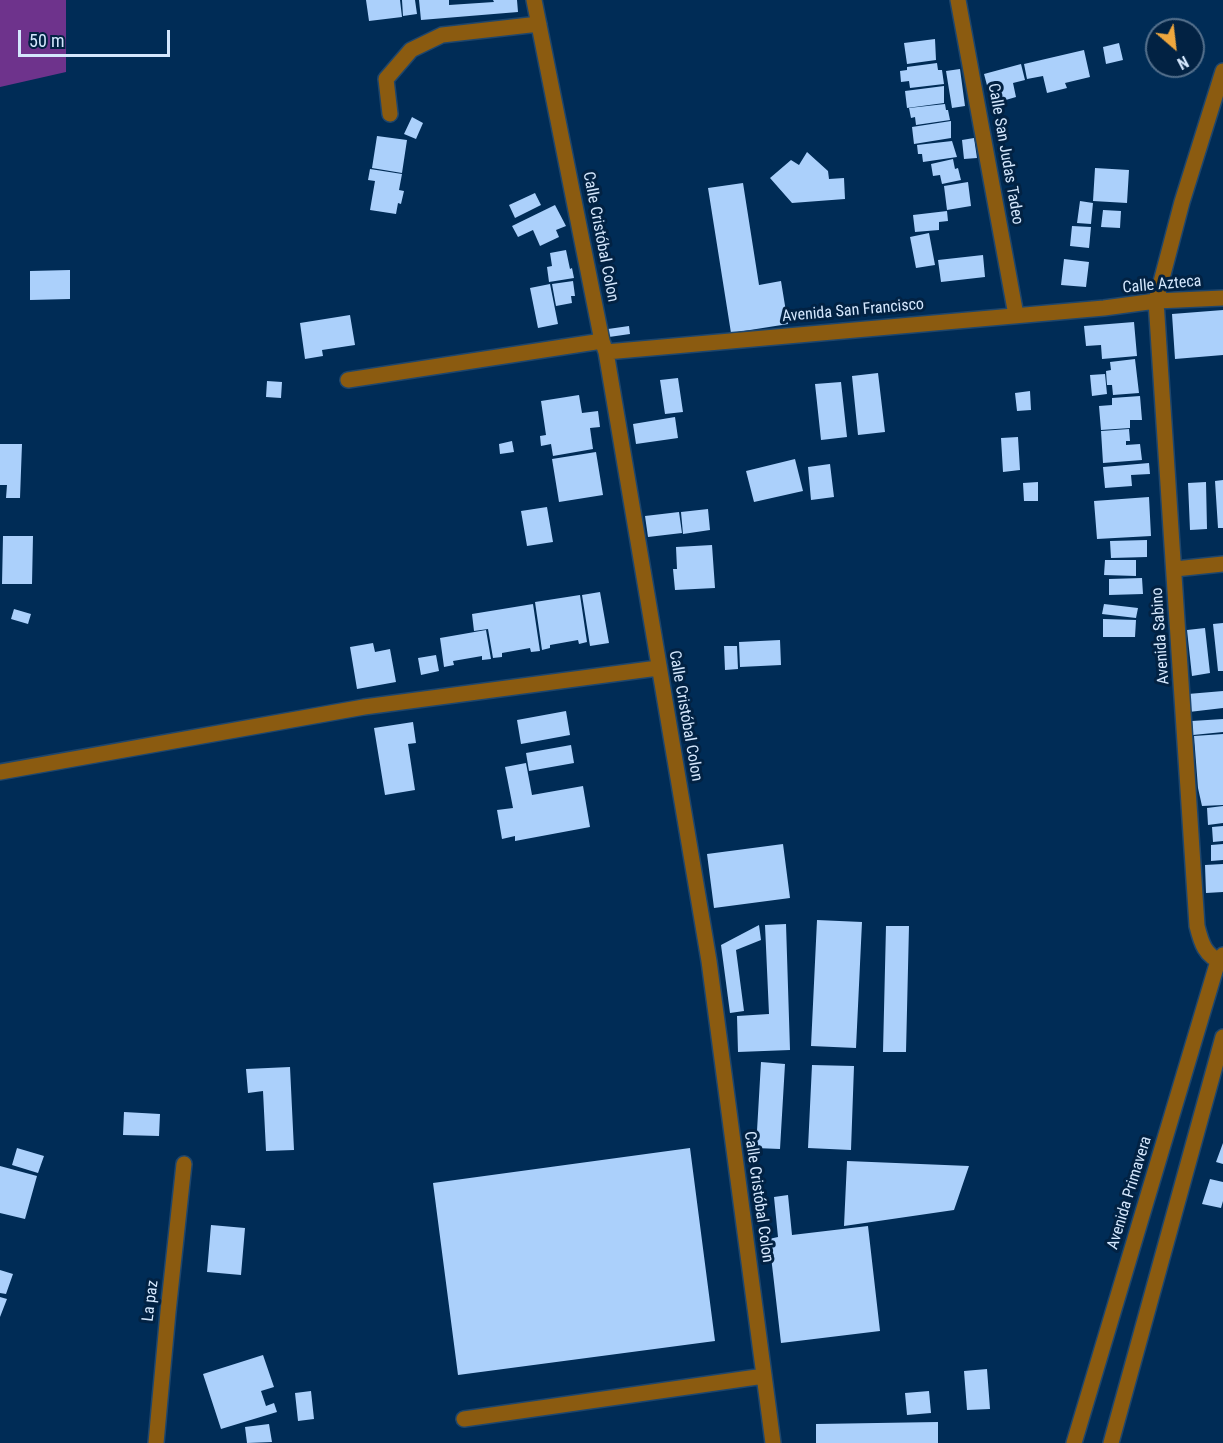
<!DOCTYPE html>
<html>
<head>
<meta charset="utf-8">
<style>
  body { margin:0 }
  #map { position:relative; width:1223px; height:1443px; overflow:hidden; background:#002c56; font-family:"Roboto Condensed",sans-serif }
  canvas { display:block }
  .north { position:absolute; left:1145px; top:18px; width:60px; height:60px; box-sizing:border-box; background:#022243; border:2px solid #56718d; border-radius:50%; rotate:152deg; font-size:16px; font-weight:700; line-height:24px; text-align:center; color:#d4e7fd }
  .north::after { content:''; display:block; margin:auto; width:21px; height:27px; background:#efa73e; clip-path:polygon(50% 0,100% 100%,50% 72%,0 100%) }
  .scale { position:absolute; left:18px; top:30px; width:152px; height:27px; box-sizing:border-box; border:3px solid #d4e7fd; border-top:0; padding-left:8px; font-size:18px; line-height:21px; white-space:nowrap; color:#d4e7fd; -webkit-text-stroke:4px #022243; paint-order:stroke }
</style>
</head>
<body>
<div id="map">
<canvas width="1223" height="1443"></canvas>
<div class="north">N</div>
<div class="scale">50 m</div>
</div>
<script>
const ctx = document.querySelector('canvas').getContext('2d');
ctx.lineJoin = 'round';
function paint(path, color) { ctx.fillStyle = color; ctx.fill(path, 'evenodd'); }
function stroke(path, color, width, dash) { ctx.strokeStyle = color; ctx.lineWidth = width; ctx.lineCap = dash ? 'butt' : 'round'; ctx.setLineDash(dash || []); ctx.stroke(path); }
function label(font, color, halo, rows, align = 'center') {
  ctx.font = font + ' "Roboto Condensed",sans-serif'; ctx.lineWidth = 6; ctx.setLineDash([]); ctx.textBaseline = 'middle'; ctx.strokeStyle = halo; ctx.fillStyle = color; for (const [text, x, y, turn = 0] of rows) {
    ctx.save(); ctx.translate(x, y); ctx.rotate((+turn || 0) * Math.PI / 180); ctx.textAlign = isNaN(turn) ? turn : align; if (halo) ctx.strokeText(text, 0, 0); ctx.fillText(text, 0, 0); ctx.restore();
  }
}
const green = new Path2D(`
  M 0,0 L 66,0 L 66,72 L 0,87 Z`);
const building = new Path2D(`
  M 366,0 L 400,0 L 402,17 L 369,21 Z
  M 402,0 L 415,0 L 417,14 L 403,16 Z
  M 419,0 L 449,0 L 449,5 L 494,2 L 493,0 L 517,0 L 518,12 L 421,20 Z
  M 935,39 L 936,60 L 907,64 L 904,43 Z
  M 1119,43 L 1123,60 L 1106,64 L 1103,47 Z
  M 1084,50 L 1090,77 L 1065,83 L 1067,88 L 1047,93 L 1043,76 L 1027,79 L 1024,64 Z
  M 937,63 L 938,70 L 942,70 L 944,84 L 910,88 L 909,81 L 901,82 L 900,71 L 907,70 L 907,67 Z
  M 1021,64 L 1025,80 L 1013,83 L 1016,97 L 992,104 L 984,74 Z
  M 960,69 L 965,106 L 952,108 L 946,71 Z
  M 944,86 L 944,103 L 907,108 L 905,91 Z
  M 945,104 L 946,110 L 948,110 L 950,120 L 916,125 L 915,117 L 911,118 L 909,108 Z
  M 412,117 L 423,123 L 416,139 L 404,134 Z
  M 951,121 L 951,138 L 914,144 L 912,127 Z
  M 377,136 L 407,140 L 402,173 L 372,168 Z
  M 974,138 L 977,158 L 964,159 L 962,140 Z
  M 952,141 L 957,157 L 923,162 L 922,154 L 918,154 L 917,145 Z
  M 807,152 L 828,171 L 829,179 L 844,178 L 845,199 L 792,203 L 770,178 L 791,160 L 799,165 Z
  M 953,159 L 955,169 L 958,168 L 961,180 L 942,184 L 940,175 L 933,176 L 931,164 Z
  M 1095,168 L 1129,170 L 1127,203 L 1093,201 Z
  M 370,169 L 402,174 L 399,190 L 404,191 L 401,204 L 398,203 L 396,214 L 370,210 L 375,181 L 368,180 Z
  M 968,182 L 971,206 L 947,210 L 944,186 Z
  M 743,183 L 759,285 L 781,281 L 788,324 L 731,333 L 708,188 Z
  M 535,193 L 541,205 L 515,218 L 509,205 Z
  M 1080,201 L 1093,203 L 1091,224 L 1077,223 Z
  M 555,205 L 566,226 L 556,230 L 559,237 L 540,246 L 533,230 L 518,237 L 512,226 Z
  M 1103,210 L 1121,211 L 1120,228 L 1101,227 Z
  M 947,211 L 948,221 L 939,222 L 939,230 L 915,232 L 913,215 Z
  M 1072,226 L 1091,227 L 1089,248 L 1070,246 Z
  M 929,233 L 935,265 L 916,268 L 910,237 Z
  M 566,250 L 570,269 L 572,268 L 574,278 L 549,282 L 547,267 L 552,266 L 550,253 Z
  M 983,255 L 985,277 L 941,282 L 938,260 Z
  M 1064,259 L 1089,262 L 1086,287 L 1061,285 Z
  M 70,270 L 70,299 L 30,300 L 30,271 Z
  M 573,281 L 575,296 L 571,296 L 572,303 L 556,306 L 552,284 Z
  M 550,284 L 558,324 L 538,328 L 530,288 Z
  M 1223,310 L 1223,355 L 1175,359 L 1172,314 Z
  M 350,315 L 355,345 L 322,350 L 323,356 L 305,359 L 300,323 Z
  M 1134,322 L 1137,356 L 1102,359 L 1101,345 L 1086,346 L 1084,326 Z
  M 629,326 L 630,334 L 609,337 L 608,329 Z
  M 1135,359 L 1139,393 L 1113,395 L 1112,385 L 1107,385 L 1106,371 L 1111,370 L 1110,362 Z
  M 878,373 L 885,432 L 858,435 L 852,376 Z
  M 1105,374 L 1107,394 L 1092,396 L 1090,375 Z
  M 678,378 L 683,412 L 665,414 L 660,380 Z
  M 267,381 L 282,382 L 281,398 L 266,397 Z
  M 841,382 L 847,437 L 821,440 L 815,384 Z
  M 1030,391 L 1031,410 L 1017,411 L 1015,393 Z
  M 579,395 L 582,413 L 598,411 L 600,427 L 590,428 L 593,449 L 553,456 L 551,444 L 541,446 L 540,436 L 546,435 L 541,401 Z
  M 1140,396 L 1142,420 L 1130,420 L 1130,428 L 1101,430 L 1099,406 L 1112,405 L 1112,398 Z
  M 675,417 L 678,438 L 636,444 L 633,424 Z
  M 1129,429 L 1130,441 L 1126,441 L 1126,445 L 1140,444 L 1142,460 L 1103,463 L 1101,431 Z
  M 1018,437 L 1020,470 L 1003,472 L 1001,438 Z
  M 512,441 L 514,452 L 500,454 L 499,444 Z
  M 0,444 L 22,444 L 20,498 L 6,498 L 7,485 L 0,485 Z
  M 596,452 L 603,495 L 559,502 L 552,459 Z
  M 795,459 L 803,491 L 754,502 L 746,471 Z
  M 1149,463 L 1150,474 L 1131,475 L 1132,486 L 1105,488 L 1103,467 Z
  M 830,464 L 834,497 L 811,500 L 808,467 Z
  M 1223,480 L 1223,528 L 1218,528 L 1215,481 Z
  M 1038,482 L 1038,501 L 1024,501 L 1023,483 Z
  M 1206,482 L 1207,529 L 1190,530 L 1188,483 Z
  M 1149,497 L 1151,536 L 1097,539 L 1094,501 Z
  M 547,507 L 553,542 L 527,546 L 521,511 Z
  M 708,509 L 710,530 L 683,534 L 681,512 Z
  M 679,512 L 682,533 L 648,537 L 645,516 Z
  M 3,536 L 33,536 L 32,584 L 2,584 Z
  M 1147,540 L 1147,557 L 1111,558 L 1110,541 Z
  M 712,545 L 715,588 L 675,590 L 673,569 L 677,569 L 676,547 Z
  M 1105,560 L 1136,560 L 1136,576 L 1104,575 Z
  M 1142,578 L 1143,594 L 1109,595 L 1109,579 Z
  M 600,592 L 609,643 L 590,646 L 582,595 Z
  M 580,595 L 587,642 L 579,644 L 578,640 L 550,645 L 550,648 L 542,650 L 535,602 Z
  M 533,604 L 540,651 L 531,652 L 530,648 L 502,653 L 502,657 L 493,658 L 488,629 L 474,631 L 472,614 Z
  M 1104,604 L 1138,608 L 1136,618 L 1102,614 Z
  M 14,609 L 31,614 L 28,624 L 11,619 Z
  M 1103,619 L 1136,620 L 1135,637 L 1103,637 Z
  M 1223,623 L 1223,671 L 1218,671 L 1213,624 Z
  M 1205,628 L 1210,673 L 1192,676 L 1187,630 Z
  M 486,630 L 491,659 L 482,660 L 482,656 L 453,661 L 454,665 L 444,667 L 440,638 Z
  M 780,640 L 781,665 L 740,667 L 739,642 Z
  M 373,643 L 375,652 L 390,649 L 396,682 L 357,689 L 350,647 Z
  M 724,646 L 737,646 L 738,669 L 725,670 Z
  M 436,655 L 439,671 L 421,675 L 418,658 Z
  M 1223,691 L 1223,708 L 1189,712 L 1188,694 Z
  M 566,711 L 570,735 L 521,744 L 517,720 Z
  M 1223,719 L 1223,732 L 1193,735 L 1192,721 Z
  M 413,722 L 416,743 L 408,744 L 415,790 L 385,795 L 374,728 Z
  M 1223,734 L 1223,805 L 1202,806 L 1198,788 L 1194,736 Z
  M 571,745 L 574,763 L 529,771 L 526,753 Z
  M 526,763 L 532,795 L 583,786 L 590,827 L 515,841 L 515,836 L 502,839 L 497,810 L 513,808 L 505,767 Z
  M 1223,806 L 1223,823 L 1208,825 L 1207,808 Z
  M 1223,826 L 1223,841 L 1213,842 L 1212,827 Z
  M 783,844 L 790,898 L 714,908 L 707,854 Z
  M 1223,844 L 1223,860 L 1211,861 L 1211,845 Z
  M 1223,864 L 1223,892 L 1206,893 L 1205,865 Z
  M 817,920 L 862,922 L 856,1048 L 811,1046 Z
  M 786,924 L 790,1050 L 738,1052 L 737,1016 L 769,1014 L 765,925 Z
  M 759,925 L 761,940 L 736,950 L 744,1011 L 730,1013 L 721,945 Z
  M 886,926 L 909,926 L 906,1052 L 883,1052 Z
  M 761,1062 L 785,1064 L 780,1149 L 756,1148 Z
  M 812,1065 L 854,1066 L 851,1150 L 808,1148 Z
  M 290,1067 L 294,1150 L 266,1151 L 263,1091 L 248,1093 L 246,1069 Z
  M 124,1112 L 160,1114 L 159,1136 L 123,1135 Z
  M 1223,1143 L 1223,1164 L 1216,1162 Z
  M 17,1148 L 44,1156 L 38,1173 L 12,1165 Z
  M 690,1148 L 715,1341 L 458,1375 L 433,1183 Z
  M 847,1161 L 969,1166 L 954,1210 L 844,1226 Z
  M 0,1166 L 37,1176 L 25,1219 L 0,1213 Z
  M 1210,1179 L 1223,1182 L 1223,1201 L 1221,1208 L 1202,1204 Z
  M 788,1195 L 792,1235 L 868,1226 L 880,1331 L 781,1343 L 769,1239 L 778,1237 L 774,1197 Z
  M 211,1225 L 245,1228 L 241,1275 L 207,1272 Z
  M 0,1270 L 13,1274 L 6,1294 L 0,1293 Z
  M 0,1297 L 7,1299 L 0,1317 Z
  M 263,1355 L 274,1387 L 261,1391 L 266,1406 L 274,1403 L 277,1412 L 221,1429 L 203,1374 Z
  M 987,1369 L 990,1409 L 967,1410 L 964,1371 Z
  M 311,1391 L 314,1419 L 298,1421 L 295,1393 Z
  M 929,1391 L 931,1413 L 907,1415 L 905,1393 Z
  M 938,1422 L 938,1443 L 816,1443 L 816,1424 Z
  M 269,1424 L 272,1442 L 247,1443 L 245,1427 Z`);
const minor = new Path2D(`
  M 534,0 L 602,341 L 606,352 L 709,961 L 773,1443
  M 958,0 L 1016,315
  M 1223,71 L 1182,202 L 1156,301 L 1197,926 C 1201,942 1205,957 1223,962
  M 390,114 L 386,79 L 411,50 L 442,35 L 539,24
  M 606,352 L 1104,308 L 1156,301 L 1223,298
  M 348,380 L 602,341
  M 1175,569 L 1223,564
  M 0,772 L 364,707 L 658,668
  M 464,1419 L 764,1376
  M 156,1443 L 168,1312 L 184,1164
  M 1074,1443 L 1218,961 L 1223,955
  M 1111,1443 L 1223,1037`);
const streetNames = [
  ["Calle San Judas Tadeo",1005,154,80],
  ["Calle Cristóbal Colon",600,237,79],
  ["Calle Azteca",1162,285,-5],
  ["Avenida San Francisco",853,311,-5],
  ["Avenida Sabino",1161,636,-94],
  ["Calle Cristóbal Colon",685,716,80],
  ["Avenida Primavera",1130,1193,-73],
  ["Calle Cristóbal Colon",758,1197,82],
  ["La paz",151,1301,-83]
];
paint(green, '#6e338c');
paint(building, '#abd0fb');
stroke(minor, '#1e466d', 18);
stroke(minor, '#8b5b10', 15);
label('16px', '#d4e7fd', '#022243', streetNames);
</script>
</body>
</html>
